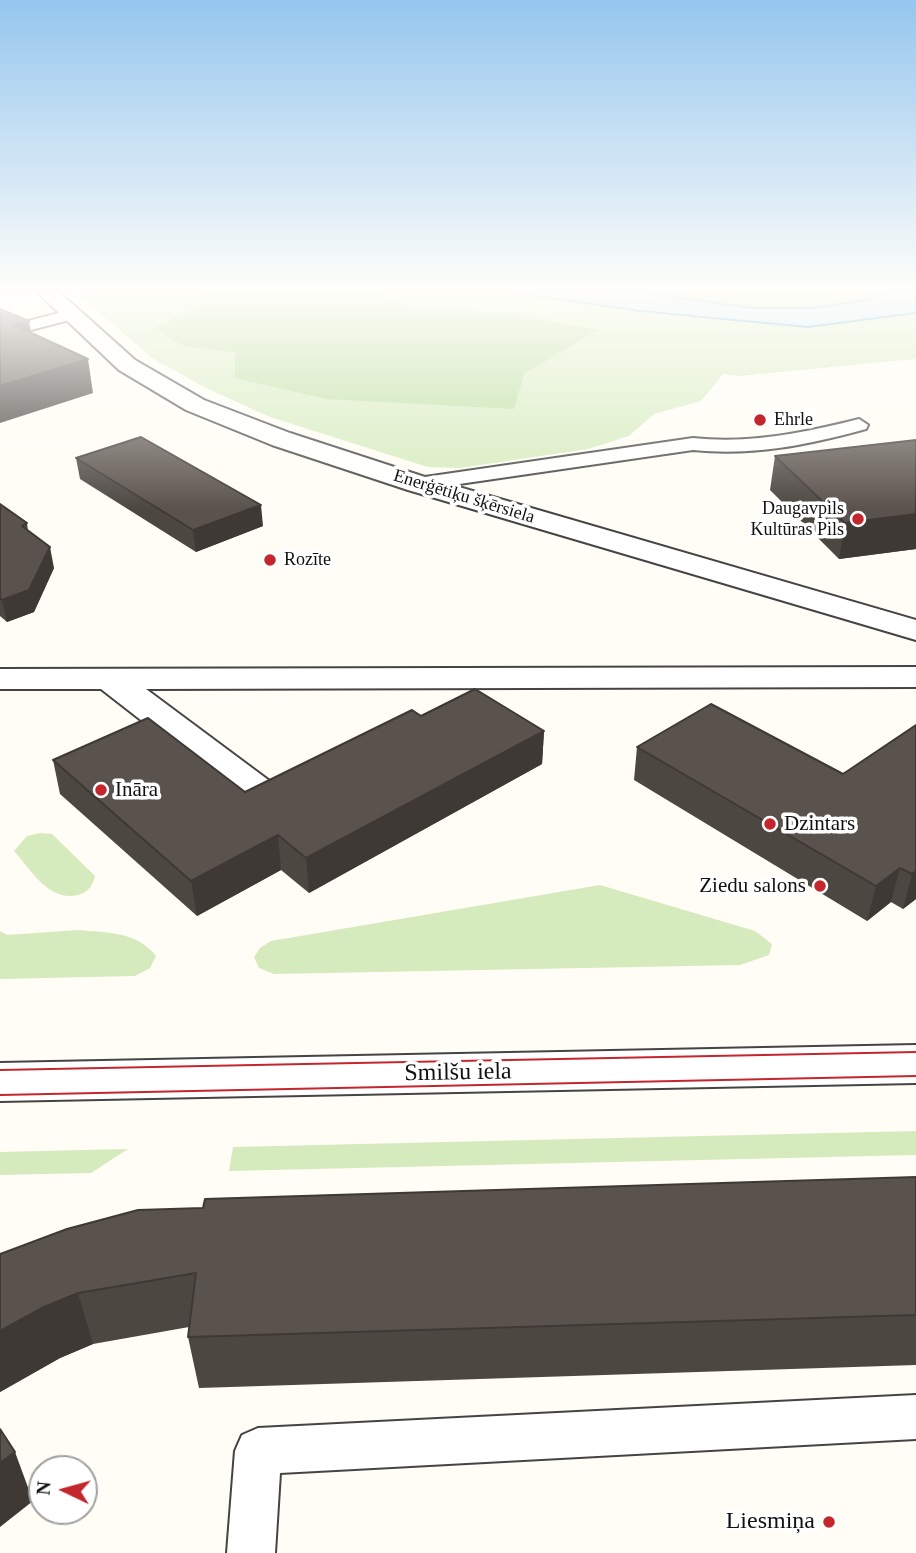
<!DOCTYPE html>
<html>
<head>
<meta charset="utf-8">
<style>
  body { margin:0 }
  #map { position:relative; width:916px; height:1553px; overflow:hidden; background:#fffdf5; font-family:Georgia,serif }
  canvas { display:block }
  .north { position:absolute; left:28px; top:1455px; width:70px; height:70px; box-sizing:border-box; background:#fff; border:2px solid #a0a0a0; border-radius:50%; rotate:275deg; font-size:19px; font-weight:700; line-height:28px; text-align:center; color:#111 }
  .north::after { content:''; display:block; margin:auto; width:24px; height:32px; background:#c4262e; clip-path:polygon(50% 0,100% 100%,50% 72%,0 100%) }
</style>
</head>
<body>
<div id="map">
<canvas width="916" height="1553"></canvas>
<div class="north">N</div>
</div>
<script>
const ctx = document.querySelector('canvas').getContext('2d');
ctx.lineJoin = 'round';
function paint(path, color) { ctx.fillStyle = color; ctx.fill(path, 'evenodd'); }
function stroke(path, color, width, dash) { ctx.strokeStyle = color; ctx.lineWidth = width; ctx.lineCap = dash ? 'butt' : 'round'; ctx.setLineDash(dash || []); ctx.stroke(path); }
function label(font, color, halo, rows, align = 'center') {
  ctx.font = font + ' Georgia,serif'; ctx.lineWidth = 7; ctx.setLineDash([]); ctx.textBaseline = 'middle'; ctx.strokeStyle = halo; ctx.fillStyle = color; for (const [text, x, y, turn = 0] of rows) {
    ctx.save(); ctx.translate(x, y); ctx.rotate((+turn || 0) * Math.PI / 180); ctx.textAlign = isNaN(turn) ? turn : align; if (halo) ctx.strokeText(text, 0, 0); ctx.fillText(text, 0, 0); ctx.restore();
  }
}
const green = new Path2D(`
  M 76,292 L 202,292 L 199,306 L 154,327 L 186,347 L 524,374 L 597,330 L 508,313 L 410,308 L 383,295 L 640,292 L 656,296 L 916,310 L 916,359 L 740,376 L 723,374 L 701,401 L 654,414 L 629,436 L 588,449 L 460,468 L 428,467 L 270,417 L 206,388 L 152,358 Z
  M 40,833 L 52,834 L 95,876 C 93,886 88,892 78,895 C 49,902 31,870 14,851 L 27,836 Z
  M 600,885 L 755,931 L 772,944 L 769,955 L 740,965 L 274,974 L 259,968 L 254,957 L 260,948 L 271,941 Z
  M 78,930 C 108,933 136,931 156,956 L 150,968 L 135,976 L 0,979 L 0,931 L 7,935 Z
  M 916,1131 L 916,1155 L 229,1171 L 233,1147 Z
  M 128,1149 L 91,1173 L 0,1175 L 0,1152 Z`);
const forest = new Path2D(`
  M 202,292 L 508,292 L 510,293 L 385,295 L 410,308 L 508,313 L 598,330 L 524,374 L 514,409 L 326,399 L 235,378 L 235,352 L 186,347 L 153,328 L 199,306 Z
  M 640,292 L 888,292 C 818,317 712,312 640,292 Z`);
const water = new Path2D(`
  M 508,292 L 640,292 L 751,308 L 814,308 L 867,300 L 888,292 L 916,292 L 916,313 L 808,327 L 640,311 Z`);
const service = new Path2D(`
  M 71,310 L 77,312 L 77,318 L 0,338 L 0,328 Z
  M 859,419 L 868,425 L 866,429 C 808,445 753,456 693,450 L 418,490 L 408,484 L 418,478 L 693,438 C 751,444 803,433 859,419 Z
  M 916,1395 L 916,1439 L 280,1473 L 275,1553 L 227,1553 L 235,1451 L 242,1435 L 258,1428 Z`);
const minor = new Path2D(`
  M 37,292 L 59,292 L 135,360 L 204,400 L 290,433 L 428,478 L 916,620 L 916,640 L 408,490 L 272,445 L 186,410 L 119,370 Z
  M 916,667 L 916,687 L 146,689 L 271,782 L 297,772 L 311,776 L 316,784 C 304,803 276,813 254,808 L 101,689 L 0,689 L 0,669 Z`);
const tertiary = new Path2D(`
  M 916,1045 L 916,1083 L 0,1101 L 0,1063 Z`);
const tram = new Path2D(`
  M 0,1070 L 916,1052
  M 0,1095 L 916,1076`);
const wall = new Path2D(`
  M 916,440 L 916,549 L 839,559 L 770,490 L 775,456 Z
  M 76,458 L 263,526 L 196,552 L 80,479 Z
  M 0,504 L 27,523 L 28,531 L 54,568 L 34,612 L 7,622 L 0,616 Z
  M 421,716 L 544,731 L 542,764 L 309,893 L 281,870 L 197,916 L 60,794 L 53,760 L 245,792 Z
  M 916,725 L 916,899 L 903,909 L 891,902 L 867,921 L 634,780 L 637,747 L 843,774 Z
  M 916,1177 L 916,1365 L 199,1388 L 188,1337 L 189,1327 L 93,1344 L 60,1358 L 0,1392 L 0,1254 L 203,1208 Z`);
const shadedWall = new Path2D(`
  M 29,321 L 35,353 L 14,325 Z
  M 88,359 L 93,393 L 0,423 L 0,386 Z
  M 261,505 L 263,526 L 196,552 L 193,530 Z
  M 916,514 L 916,549 L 839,559 L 845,523 Z
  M 50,547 L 54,568 L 34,612 L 7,622 L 2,600 Z
  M 544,731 L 542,764 L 309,893 L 306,858 Z
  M 278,835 L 281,870 L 197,916 L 191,881 Z
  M 900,868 L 891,902 L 867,921 L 876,886 Z
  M 916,871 L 916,899 L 903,909 L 912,874 Z
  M 78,1293 L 93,1344 L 60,1358 L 0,1392 L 0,1331 L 44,1307 Z
  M 15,1452 L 33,1501 L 0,1527 L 0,1463 Z`);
const building = new Path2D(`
  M 0,309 L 29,321 L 14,325 L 88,359 L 0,386 Z
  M 141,437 L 261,505 L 193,530 L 76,458 Z
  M 916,440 L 916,514 L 845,523 L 775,456 Z
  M 0,504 L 27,523 L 22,526 L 50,547 L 29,590 L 2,600 L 0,598 Z
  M 475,689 L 544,731 L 306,858 L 278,835 L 191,881 L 53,760 L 148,718 L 245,792 L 412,710 L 421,716 Z
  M 711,704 L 843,774 L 916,725 L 916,871 L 912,874 L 900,868 L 876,886 L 637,747 Z
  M 916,1177 L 916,1315 L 188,1337 L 196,1273 L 78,1293 L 44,1307 L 0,1331 L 0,1254 L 67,1229 L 138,1210 L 203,1208 L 205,1199 Z
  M 0,1429 L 15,1452 L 0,1463 Z`);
const markers = [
  [760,420,7,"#c4262e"],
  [858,519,7,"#c4262e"],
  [270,560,7,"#c4262e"],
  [101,790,7,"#c4262e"],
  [770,824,7,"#c4262e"],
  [820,886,7,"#c4262e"],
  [829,1522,7,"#c4262e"]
];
const farPoinames = [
  ["Ehrle",774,420],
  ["Daugavpils",844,509,"right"],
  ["Kultūras Pils",844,530,"right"],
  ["Rozīte",284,560]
];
const farStreetnames = [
  ["Enerģētiķu šķērsiela",464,497,17]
];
const poiNames = [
  ["Ināra",115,790],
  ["Dzintars",784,824],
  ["Ziedu salons",806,886,"right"]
];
const nearStreetnames = [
  ["Smilšu iela",458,1073,-1]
];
const nearPoinames = [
  ["Liesmiņa",815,1522]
];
paint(green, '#d5ebbd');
paint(forest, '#b9dc9c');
paint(water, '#b9e0f7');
stroke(water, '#3f96cf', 2);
stroke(service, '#444', 4);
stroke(minor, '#444', 4);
stroke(tertiary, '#444', 4);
paint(service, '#fff');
paint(minor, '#fff');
paint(tertiary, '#fff');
stroke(tram, '#c4262e', 2);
paint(wall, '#4d4742');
paint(shadedWall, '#3f3936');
paint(building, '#5a524d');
stroke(building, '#3f3936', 2);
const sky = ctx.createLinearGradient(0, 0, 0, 509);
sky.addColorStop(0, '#95c6ee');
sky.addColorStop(0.57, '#fffefa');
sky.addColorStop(1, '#fffefa00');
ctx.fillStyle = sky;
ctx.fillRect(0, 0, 916, 509);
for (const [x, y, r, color] of markers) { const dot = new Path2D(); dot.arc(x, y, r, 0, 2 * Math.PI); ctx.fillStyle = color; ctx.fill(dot); stroke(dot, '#fff', 2.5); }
label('18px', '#111', '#fff', farPoinames, 'left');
label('18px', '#111', '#fff', farStreetnames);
label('21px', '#111', '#fff', poiNames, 'left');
label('24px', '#111', '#fff', nearStreetnames);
label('24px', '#111', '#fff', nearPoinames, 'right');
</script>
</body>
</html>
